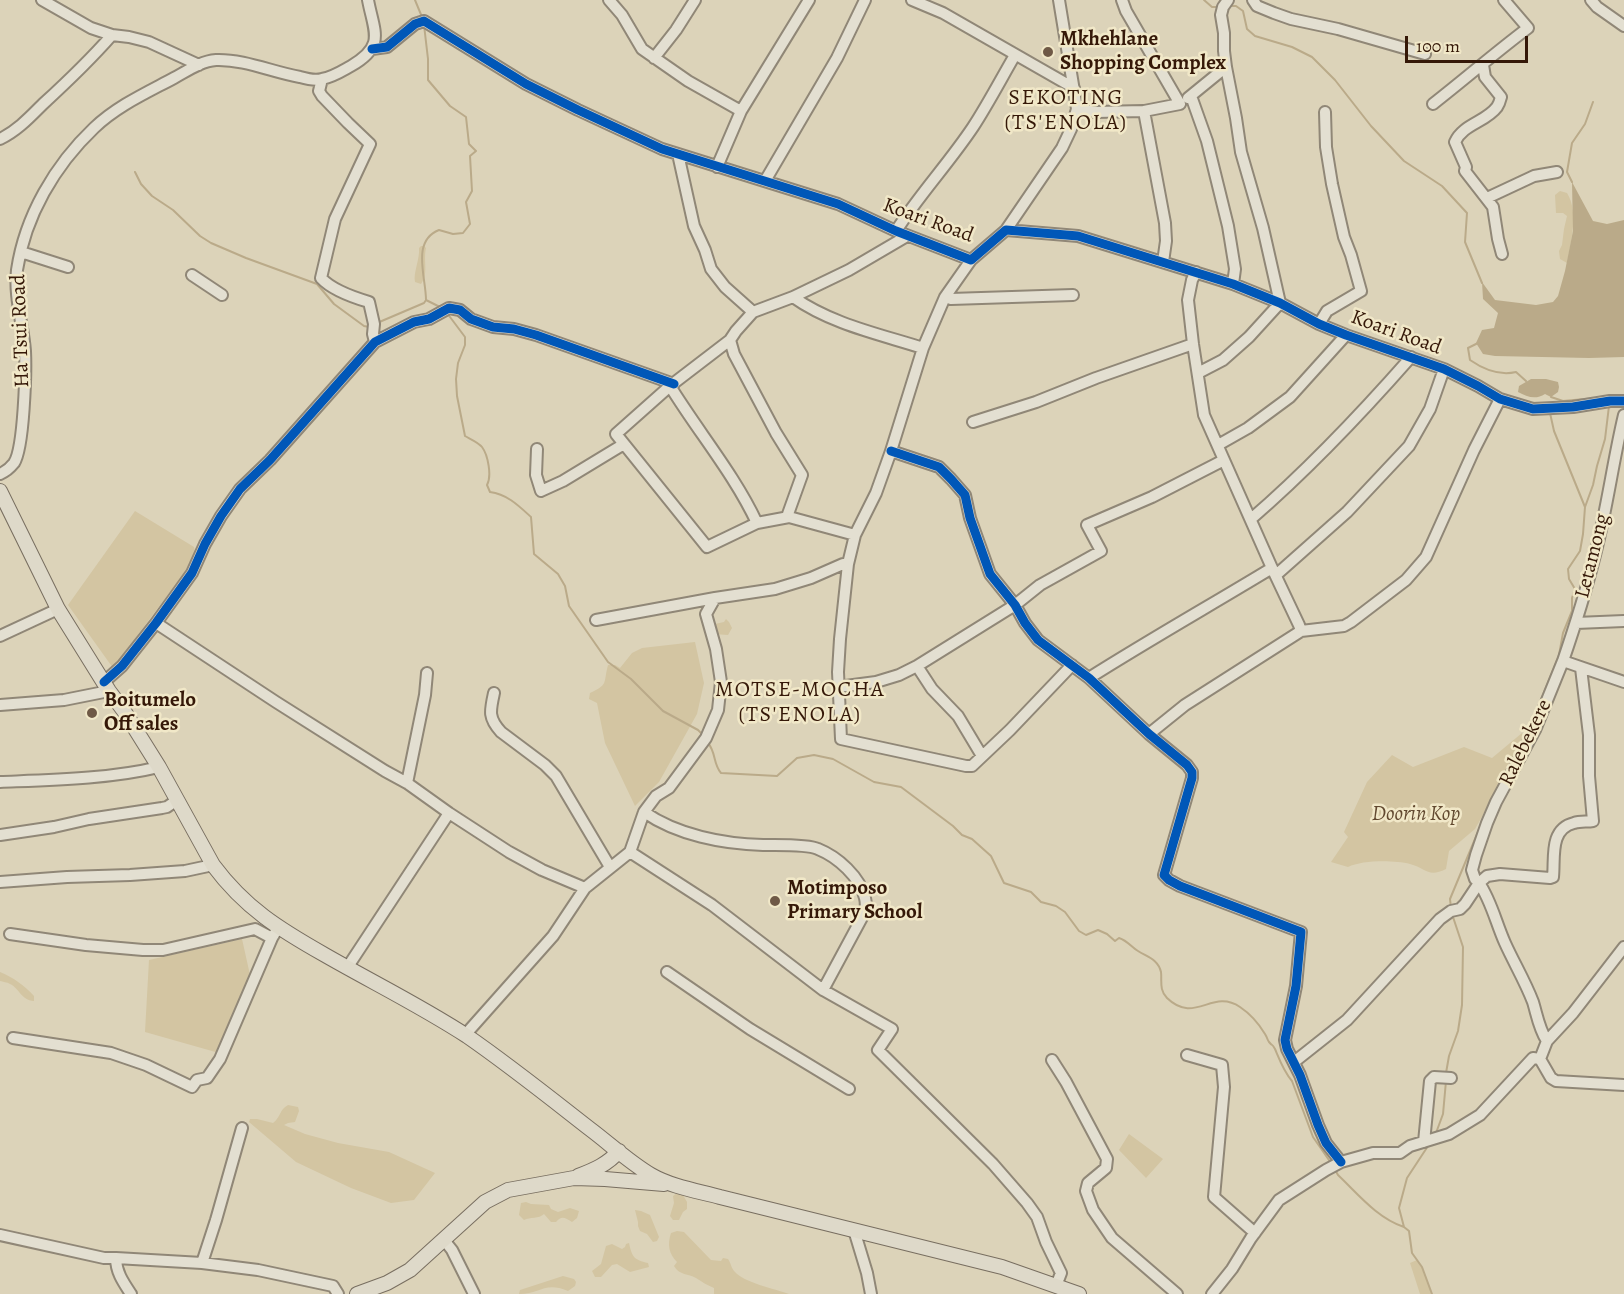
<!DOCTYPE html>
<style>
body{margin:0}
#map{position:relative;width:1624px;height:1294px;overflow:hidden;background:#dcd3b9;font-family:Alegreya,serif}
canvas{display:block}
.scale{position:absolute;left:1405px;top:36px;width:123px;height:27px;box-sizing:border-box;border:3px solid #351808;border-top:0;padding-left:8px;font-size:18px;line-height:21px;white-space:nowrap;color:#351808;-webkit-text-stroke:4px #f1e8c8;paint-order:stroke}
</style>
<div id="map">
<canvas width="1624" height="1294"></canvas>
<div class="scale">100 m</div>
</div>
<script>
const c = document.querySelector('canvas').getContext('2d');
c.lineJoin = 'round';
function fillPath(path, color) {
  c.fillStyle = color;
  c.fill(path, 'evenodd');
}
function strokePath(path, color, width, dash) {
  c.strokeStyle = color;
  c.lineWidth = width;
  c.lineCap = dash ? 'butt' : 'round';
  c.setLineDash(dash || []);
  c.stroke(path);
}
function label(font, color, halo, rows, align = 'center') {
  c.font = font + ' Alegreya,serif';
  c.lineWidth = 5;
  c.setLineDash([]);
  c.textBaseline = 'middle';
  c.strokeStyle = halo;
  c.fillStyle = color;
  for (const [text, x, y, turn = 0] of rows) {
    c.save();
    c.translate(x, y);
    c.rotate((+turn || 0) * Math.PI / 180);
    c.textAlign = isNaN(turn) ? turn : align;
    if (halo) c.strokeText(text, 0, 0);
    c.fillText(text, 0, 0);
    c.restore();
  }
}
const green = new Path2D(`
 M1560,191l7,2c12,19 4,49 0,70l-7,-4 -1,-8 3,-6 2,-16 3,-13 -4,-3h-7l-1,-18z
 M421,246h3l2,2c-3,13 3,26 -5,36l-6,-2c-2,-9 5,-23 4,-34z
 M135,511l59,36 2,10 -83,111 -45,-63z
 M726,619l3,3 3,6 -4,7 -14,-1 1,-10 9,-2z
 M695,642l9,41 -7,31 -38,68 -24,24 -30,-63 -8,-40 -8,-4 1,-6c19,-9 13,-9 18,-28h7l5,3 12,-15 10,-5z
 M1522,733l2,5 -45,84 -4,7 -26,22 -3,18c-18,9 -20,-1 -36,-5 -16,-4 -48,-4 -62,3l-17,-5 17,-25 -4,-5 23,-50 25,-27 21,12 51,-20 28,11z
 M242,939l8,36 -31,78 -74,-21 4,-72z
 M0,972c14,6 24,13 34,24v5c-13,-1 -15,-13 -24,-17 -3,-2 -7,-2 -10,-3z
 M288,1105l10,2 1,4 -4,11 -7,1 -4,2 21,9 33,9 51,9 46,21 -21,27 -23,3 -40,-15 -55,-26 -47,-40 1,-3h7l16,4c8,-6 6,-13 15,-18z
 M1129,1134l34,25 -17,19 -27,-28z
 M677,1193l6,2 4,7v7l-4,3 -4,8h-6l-3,-4 4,-13 -1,-7z
 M526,1202l5,2 18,1 2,4 7,3 12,-4 9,3 -2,7 -5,4c-7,-4 -10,-7 -16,0h-5l-7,-8c-5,5 -14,3 -20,6l-5,-5 2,-12z
 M635,1210l6,1 9,4 9,22 -2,4 -4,1 -6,-8 -7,-3 -2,-5v-4z
 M677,1231l7,1 27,28 10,1 2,-3 5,1c3,4 3,9 7,13 8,10 40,17 54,22h-75v-6c-7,-3 -12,-6 -18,-10 -8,-5 -16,-2 -22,-12l3,-4c-8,-8 -10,-17 -6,-29z
 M629,1243c3,14 5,17 19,20l1,4 -19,5 -13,-8 -5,1 -11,12h-6l-3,-6 9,-7 5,-18 6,-2 10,5 3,-2 1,-3z
 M1417,1260l5,7 10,27h-12l-10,-31z
 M563,1276l11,3 2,3 -1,4 -7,5c-23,-10 -28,3 -49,3l1,-4z`);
const water = new Path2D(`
 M1572,182l21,39 14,3 17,-4v137l-35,1 -94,-2 -12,-2 -7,-11 6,-13 12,-2 4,-15 -15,-14 -1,-17 13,18 41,5 17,-3 5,-6 7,-25 8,-40z
 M1531,379h15l12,3 1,5 -1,5 -7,5 -6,-3c-9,6 -18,3 -27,-2l1,-6z`);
const stream = new Path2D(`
 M415,0l7,17
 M1204,0l8,7h7
 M1228,6h8l7,5 4,18 8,7 37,11 20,10 23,23 36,46 33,35 38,25 25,27 -2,29 17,41
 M424,25l4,34v21l22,26 16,11 3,27 7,7 -6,5 2,35 -6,11 4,22 -7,9 -10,1 -14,-4c-28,11 -13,47 -13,70l14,7
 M135,172l6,12 11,12 21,14 27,26 11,7 35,15 71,26 17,20 30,22 5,1
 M1572,182l-5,-10 5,-29 13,-19 8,-22
 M447,313l18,24v8l-7,18 -2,16 1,17 8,40c5,3 13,6 17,11 6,8 10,29 5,38l3,7c17,2 29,14 41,25l3,37 24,20 7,12 4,20 39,56 23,17 32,32 35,19 6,6
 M377,323l47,-20 2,-3
 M1478,343l-10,5 2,12c13,9 29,16 46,12l10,9
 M1551,397l12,4 44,-4
 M1550,413l4,18 31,76
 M1530,727l29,-72 4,-22 9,-22v-13l3,-9 -6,-10 -1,-10 12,-18 3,-17 2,-27 8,-22 4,-19 8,-27 4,-33
 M708,743c8,9 5,21 13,30l56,3 20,-18 17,-3 19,4 41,23 27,5 52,39 9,9 10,4 19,17 13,27 27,9 10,10 15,4 9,6 14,19 7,4 12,-5 9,4 8,7 4,-3c9,3 12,9 19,13 9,6 20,8 23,21 1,9 -2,18 6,26 28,27 45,-10 73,9 9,6 19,17 25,27 3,5 1,3 4,8 5,6 2,0 6,7 5,12 9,23 17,32l21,56 18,26
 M1451,908l-1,-9 30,-72
 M1446,1073l3,-17 9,-25 4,-26 1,-58 -11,-33
 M1436,1133l7,-19 3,-33
 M1428,1146l-21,32 -8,30 5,19 5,4 3,22 10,14 10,27
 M1334,1168l4,7c20,19 39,43 66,52`);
const minor = new Path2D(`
 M42,0l49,28 21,7 17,2 20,5 50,23
 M609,0l13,15 20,34 46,32 53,30
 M912,0l31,13 131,75
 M1122,0l4,11 54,93 -36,7
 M1253,0l4,6 17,7 17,6 47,10 87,25
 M1591,0l6,7 27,19
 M372,49l15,-2 28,-23 9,-3 102,63 52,26 84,39 176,55 58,27 75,29 35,-30 72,6 155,48 47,19 39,21 27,11 98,34 34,17 22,13 33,10 40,-2 37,-6h14
 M654,58l22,-28 19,-30
 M1483,65l2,12 16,20c-1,4 -2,7 -4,10 -11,15 -34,17 -42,35l11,25 -1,4 28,36 5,32 4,15
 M322,79l-3,12 3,5 26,27 22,21 -35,75 -14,59c11,12 31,19 48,24l5,22 -1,10 2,8
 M1191,96l16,45 21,85 7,43 -2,15
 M1188,98l38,-31
 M1433,104c32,-25 63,-52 95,-76l-24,-28
 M1077,109l19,3 48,-1 21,112 1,18 -3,21
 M0,139c17,-8 30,-22 43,-35 24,-22 47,-44 69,-69
 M678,154l16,72 11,24 6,19 14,18 28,25
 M717,167l24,-56 68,-111
 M765,181l72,-123 28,-58
 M1487,198l47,-22 23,-4
 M1006,230l56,-82 9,-19 6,-20 -18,-109
 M896,231c23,-36 53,-68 77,-104 15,-23 28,-48 42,-72
 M21,252l47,15
 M971,260l-26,37 -22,51 -32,103 -15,42 -21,42 -7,29 -8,75 -2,33 3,67 125,27h6l38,-36 62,-65
 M1196,272l-4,8 -4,20 5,44 11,71 68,153 27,57 2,6
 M192,275l30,20
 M793,297c38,27 86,37 130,51
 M945,297l6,2 122,-4
 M1319,324l8,-13 34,-20 -10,-36 -7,-18 -12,-53 -6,-37 -1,-35
 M730,340l4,14 42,79 26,42 -14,39 1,3
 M1198,373l25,-13 26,-23 31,-34 -17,-75 -22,-76 -5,-34 -10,-51 -2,-16v-18l-3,-18 2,-8 5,-7
 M670,386c29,47 64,88 87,137
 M973,422l63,-20 60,-24 97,-34
 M1218,445l30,-17 42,-31 56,-62
 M537,449l-1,26 5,16 22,-10 61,-37
 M891,451l48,16 12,12 14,16 5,23 20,56 25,31 10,18 13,17 51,38 60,56 38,31 5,7v6l-28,97 5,5 11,6 121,46 -5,54 -11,54 2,9 13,26 18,50 8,18 15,19
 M0,474c5,-2 10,-6 14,-11 10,-15 12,-92 11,-112 -2,-27 -11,-54 -8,-81 8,-54 38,-105 77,-142 23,-22 52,-35 80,-50 13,-7 27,-17 42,-18 28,-1 56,12 84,17 7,2 15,4 22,2 11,-2 20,-8 29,-13 35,-20 23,-34 17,-66
 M1251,519c58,-50 109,-104 160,-162
 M855,535l-66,-18 -32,6 -50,24 -91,-113 54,-48 60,-46 6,-9 17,-19 40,-15 56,-27 58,-34
 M1276,575l71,-63 62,-66 21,-37 14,-40
 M596,620l119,-22 60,-9 36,-11 32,-14h5
 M156,623l120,79 109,69 22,12 42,30 60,39 33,18 43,18
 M1576,623l48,-2
 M0,636l58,-27
 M1563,661c12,-35 23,-70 32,-106 12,-46 18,-94 29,-140
 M917,666l15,23 26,27 24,40
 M1581,668l8,67v41l4,45c-6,1 -13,0 -19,2 -25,6 -19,35 -21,54l-3,1 -50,-4 -13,2 -8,7c12,17 17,40 26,60 9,20 20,38 28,59 4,13 6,27 14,39l-7,18 11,19 5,3 68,4
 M1089,678c60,-38 122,-73 183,-110
 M104,682l18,-16 34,-43 36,-50 13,-29 16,-28 19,-27 30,-29 105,-118 39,-20 15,-3 20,-11 11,2 11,9 22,8 21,2 22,6 138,49
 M838,687l38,-5 23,-7 18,-9 98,-61 25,-20 61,-34 -14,-26 65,-28 72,-37
 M494,693c-4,18 -6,25 7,39l44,33 11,11 54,91
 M0,705l64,-5 45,-9
 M1149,734l36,-29 116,-74 43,-5 7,-4 55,-42 20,-23 48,-107 26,-51
 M0,782c50,-2 110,-3 159,-15
 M407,783l18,-88 2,-22
 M644,812c33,23 79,32 119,33 13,0 45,-1 55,4 20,8 42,28 47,49 1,4 1,9 0,14l-42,78
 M0,835l54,-8 35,-8 73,-11 5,-1 10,-7
 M630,852l82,53 111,85 69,39 -14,21 115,114 34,39 10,14 9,25 15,31 -5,13
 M0,882l67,-5 63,-2 55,-4 28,-6
 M10,934l76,11 57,5h20l92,-21 17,9
 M347,968l102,-155
 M667,972l83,57 99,60
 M465,1035l88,-99 32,-48 45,-36 14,-40 12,-16 13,-8 37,-50 12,-28 3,-28 -5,-33 -10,-35 9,-16
 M13,1038l98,15 35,12 46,22 5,-7 10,-2 13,-19 52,-121 6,-10
 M1547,1041l26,-28 51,-66
 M1187,1055l35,10 2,22 -10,110 41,36
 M1052,1060l14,22 41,77 -1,9 -18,15 -2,8 7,19 19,28 65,56
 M1294,1062l53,-42 93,-101 11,-8 9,-2 5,-5 14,-21 -4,-4 -3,-9 4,-15 11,-32 9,-21 39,-72 28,-69 61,21
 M1424,1142l6,-61 4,-4 17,1
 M854,1230l13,43 4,21
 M0,1235l104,23h12l86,5 56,7 75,16 5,8
 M444,1240l8,10 22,44
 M116,1258c0,14 7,24 15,36
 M202,1263l14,-43 26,-92
 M1212,1294l20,-25 19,-31 28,-38 47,-30 15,-8 32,-9h27l10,-7 39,-12 31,-19 53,-57 7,1`);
const major = new Path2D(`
 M0,491l58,118 51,82 15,20 35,56 54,98c32,43 66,64 112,90 47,27 96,51 142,81 42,29 82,61 123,93 20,15 39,33 61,46 21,12 47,16 69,22l282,70 77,27
 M578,1176c16,-6 30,-12 41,-25
 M357,1294l30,-11 23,-13 75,-68 23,-12 66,-12 31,1 59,5`);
const cycleway = new Path2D(`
 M372,49l15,-2 28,-23 9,-3 102,63 52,26 84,39 176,55 58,27 75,29 35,-30 72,6 155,48 47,19 39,21 27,11 98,34 34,17 22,13 33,10 40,-2 37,-6h14
 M891,451l48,16 12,12 14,16 5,23 20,56 25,31 10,18 13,17 51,38 60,56 38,31 5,7v6l-28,97 5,5 11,6 121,46 -5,54 -11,54 2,9 13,26 18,50 8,18 15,19
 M104,682l18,-16 34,-43 36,-50 13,-29 16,-28 19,-27 30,-29 105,-118 39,-20 15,-3 20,-11 11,2 11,9 22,8 21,2 22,6 138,49`);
const markers = [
 [1048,52,6,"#6f5946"],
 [92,713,6,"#6f5946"],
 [775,901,6,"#6f5946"]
];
const poiNames = [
 ["Mkhehlane",1060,40],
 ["Shopping Complex",1060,64],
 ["Boitumelo",104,701],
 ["Off sales",104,725],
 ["Motimposo",787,889],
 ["Primary School",787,913]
];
const streetNames = [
 ["Koari Road",928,221,20],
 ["Ha Tsui Road",21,331,-92],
 ["Koari Road",1396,333,20],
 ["Letamong",1593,556,-76],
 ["Ralebekere",1526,743,-64]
];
const parkNames = [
 ["Doorin Kop",1416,815]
];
const neighbourhoodNames = [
 ["SEKOTING",1066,99],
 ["(TS'ENOLA)",1066,124],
 ["MOTSE-MOCHA",800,691],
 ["(TS'ENOLA)",800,716]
];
fillPath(green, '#d3c5a2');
fillPath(water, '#baaa89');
strokePath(stream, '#baaa89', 2);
strokePath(minor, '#908777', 14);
strokePath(major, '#786e60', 16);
strokePath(minor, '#e3dfd1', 10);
strokePath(major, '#ded9c9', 14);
strokePath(cycleway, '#0057b8', 9);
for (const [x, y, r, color] of markers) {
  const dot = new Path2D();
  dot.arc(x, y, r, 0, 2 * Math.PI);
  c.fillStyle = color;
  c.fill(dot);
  strokePath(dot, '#f1e8c8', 2);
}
label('bold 21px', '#351808', '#f1e8c8', poiNames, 'left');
label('21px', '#351808', '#f1e8c8', streetNames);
label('italic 21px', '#624930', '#f1e8c8', parkNames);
c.letterSpacing = '1.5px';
label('22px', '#351808', '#f1e8c8', neighbourhoodNames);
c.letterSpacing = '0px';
</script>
